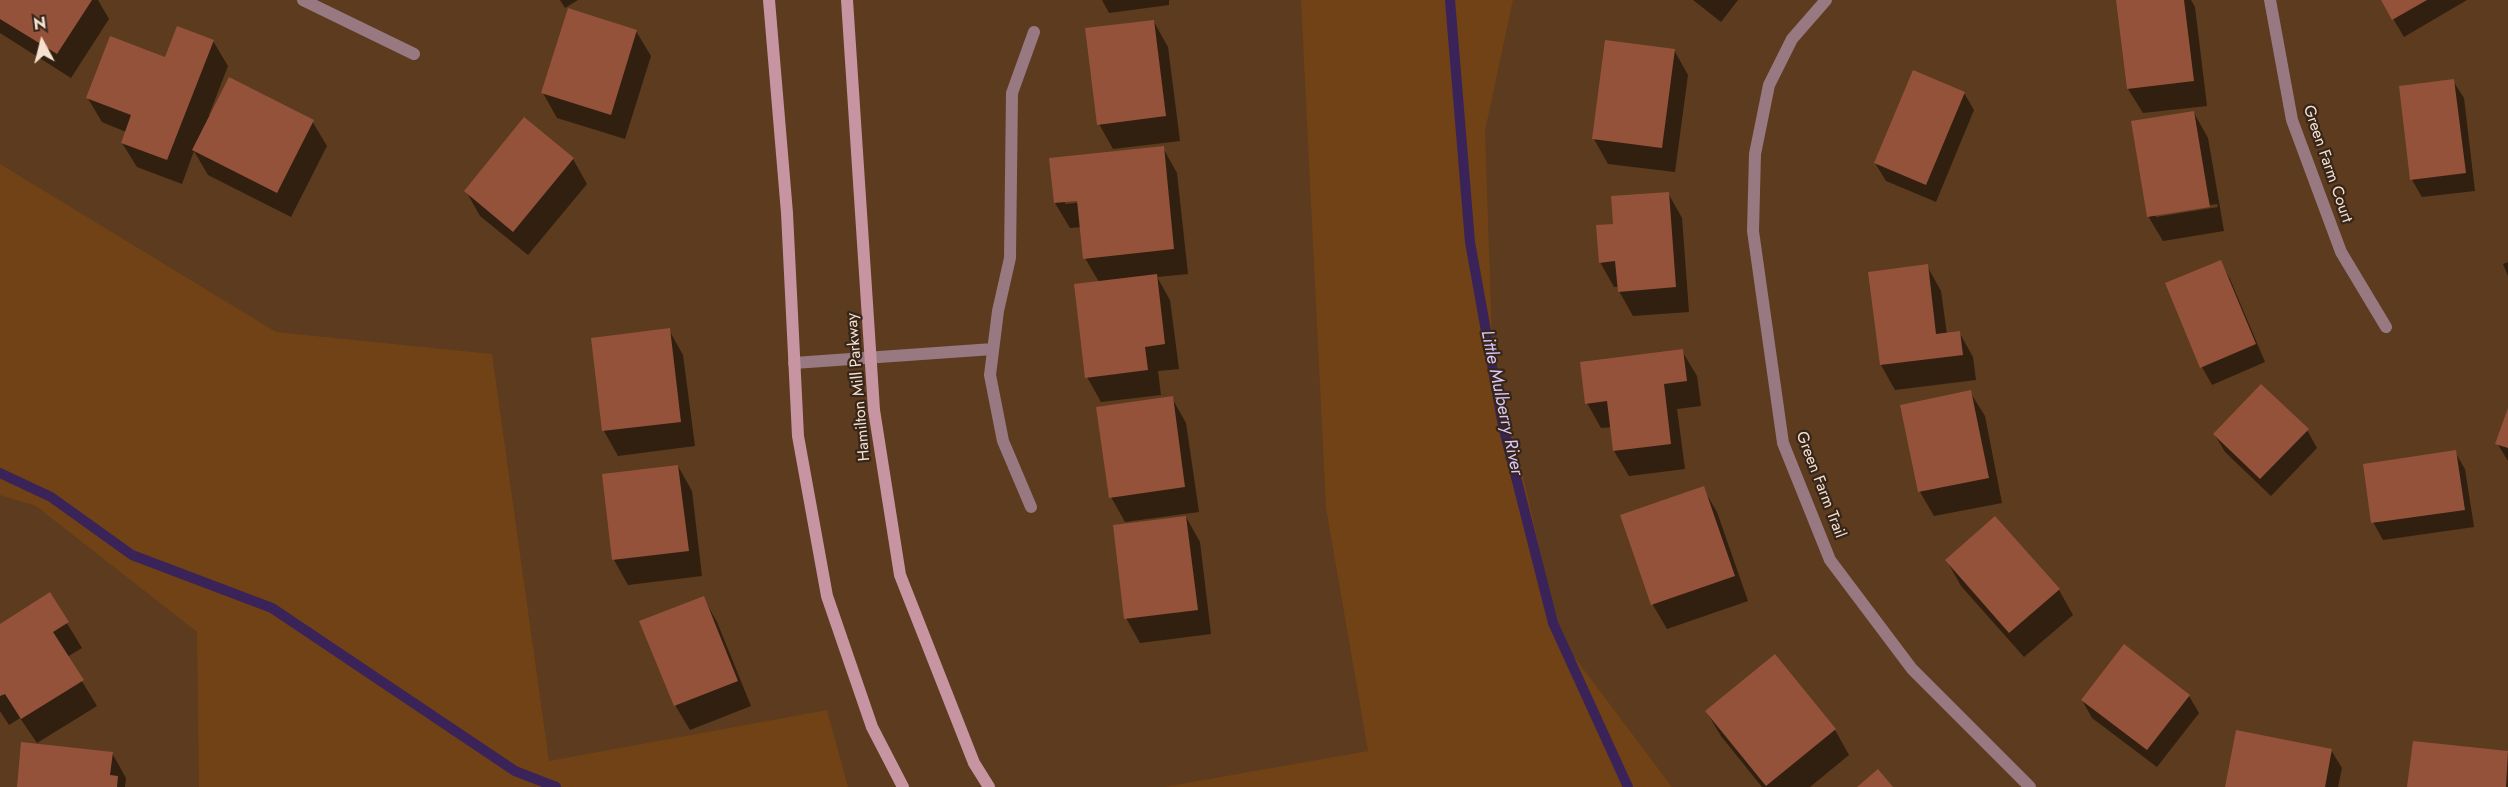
<!DOCTYPE html>
<style>
body{margin:0}
#map{position:relative;width:2508px;height:787px;overflow:hidden;background:#5c3b1e;font-family:Jost,sans-serif}
canvas{display:block}
.north{position:absolute;left:12px;top:12px;width:60px;height:60px;-webkit-text-stroke:4px #36261a;paint-order:stroke;rotate:353deg;font-size:16px;font-weight:700;line-height:24px;text-align:center;color:#f6e1d0}
.north::after{content:'';display:block;margin:auto;width:21px;height:27px;background:#f6e1d0;clip-path:polygon(50% 0,100% 100%,50% 72%,0 100%)}
</style>
<div id="map">
<canvas width="2508" height="787"></canvas>
<div class="north">N</div>
</div>
<script>
const c = document.querySelector('canvas').getContext('2d');
c.lineJoin = 'round';
function fillPath(path, color) {
  c.fillStyle = color;
  c.fill(path, 'evenodd');
}
function strokePath(path, color, width, dash) {
  c.strokeStyle = color;
  c.lineWidth = width;
  c.lineCap = dash ? 'butt' : 'round';
  c.setLineDash(dash || []);
  c.stroke(path);
}
function label(font, color, halo, rows, align = 'center') {
  c.font = font + ' Jost,sans-serif';
  c.lineWidth = 4.5;
  c.setLineDash([]);
  c.textBaseline = 'middle';
  c.strokeStyle = halo;
  c.fillStyle = color;
  for (const [text, x, y, turn = 0] of rows) {
    c.save();
    c.translate(x, y);
    c.rotate((+turn || 0) * Math.PI / 180);
    c.textAlign = isNaN(turn) ? turn : align;
    if (halo) c.strokeText(text, 0, 0);
    c.fillText(text, 0, 0);
    c.restore();
  }
}
const green = new Path2D(`
 M1301,0h212l-28,131 7,208 68,299 112,149h-508l204,-36 -42,-243z
 M0,164l276,168 216,22 57,407 278,-51 21,77h-649l-2,-155 -161,-126 -36,-11z`);
const shadow = new Path2D(`
 M0,0h98l11,19 -38,59 -71,-45z
 M560,0h18l-13,8z
 M1102,0h67v5l-60,8z
 M1693,0h45l-17,22z
 M2117,0h74l4,7 12,99 -64,7 -15,-24z
 M2382,0h85l-63,37z
 M1154,22l14,25 12,94 -67,8 -14,-25z
 M636,31l15,25 -26,83 -68,-21 -14,-25z
 M213,41l15,25 -19,49 103,6 15,25 -36,71 -83,-42 -14,-24 -12,33 -45,-17 -15,-24 4,-11 -24,-10 -15,-25 79,-38z
 M1674,50l14,25 -13,97 -67,-8 -14,-25z
 M2453,81l11,17 11,93 -53,6 -10,-17z
 M1964,93l10,17 -38,92 -50,-21 -11,-18z
 M2194,113l14,25 16,93 -61,10 -15,-25zM2217,204l1,3 -62,10v-3z
 M1163,148l14,25 11,101 -31,3 13,23 9,69 -21,2 3,24 -60,7 -14,-25 12,-95 -14,-24 -3,-31 -12,1 -15,-25 -4,-43zM1085,199v3l-20,2v-3z
 M573,159l14,25 -59,71 -48,-39 -14,-25z
 M1668,193l14,25 7,94 -56,4 -14,-25v-4h-5l-14,-25 15,-37z
 M2220,262l10,17 35,83 -53,23 -10,-18z
 M2508,262v14l-5,-12z
 M1927,266l14,25 6,43 12,-2 14,25 3,23 -81,10 -14,-25z
 M669,330l14,25 12,91 -77,10 -14,-25z
 M1682,351l15,25 4,30 -24,3 8,60 -56,7 -15,-25 -2,-24 -11,1 -14,-25z
 M1970,392l15,24 17,87 -68,13 -14,-24z
 M1172,398l14,25 13,89 -74,10 -14,-25z
 M2508,412v49l-11,-18z
 M2307,430l10,18 -46,48 -46,-44 -10,-17z
 M2455,452l10,17 9,58 -91,13 -10,-18z
 M678,466l14,25 10,85 -74,9 -14,-25 -11,-85z
 M1703,488l14,24 31,89 -81,28 -14,-24 -31,-90z
 M1186,517l14,25 11,92 -71,9 -14,-25z
 M1947,561l112,29 14,25 -49,42 -63,-71z
 M49,594l33,54 -15,9 30,49 -60,37 -17,-25 -11,7 -9,-14v-85z
 M703,597l14,25 34,84 -61,24 -15,-25z
 M1775,656l60,74 14,25 -39,32h-48l-41,-51 -15,-25z
 M2189,696l10,17 -42,54 -65,-49 -10,-18z
 M2414,743l94,9v35h-99z
 M2331,750l11,18 -4,19h-111z
 M112,753l14,25 -1,9h-107z`);
const stream = new Path2D(`
 M1450,0l20,242 33,184 50,197 75,164
 M0,473l51,24 81,58 140,53 243,163 41,16`);
const building = new Path2D(`
 M0,0h92l-35,54 -57,-35z
 M2116,0h68l10,81 -67,8z
 M2381,0h46l-35,20z
 M568,8l69,22 -26,85 -70,-22z
 M1154,20l12,96 -69,9 -12,-97z
 M177,26l37,14 -47,120 -46,-17 10,-28 -45,-17 24,-62 55,21z
 M1605,40l70,9 -13,99 -70,-9z
 M1913,70l52,22 -39,93 -52,-22z
 M229,77l85,43 -37,73 -85,-43z
 M2454,79l12,94 -56,7 -11,-94z
 M2194,111l16,96 -63,10 -16,-96z
 M524,117l50,41 -61,74 -49,-41z
 M1164,146l10,103 -91,10 -6,-58 -23,2 -5,-45z
 M1669,192l7,95 -58,5 -3,-31 -16,2 -3,-38 17,-1 -2,-28z
 M2221,260l35,84 -56,24 -35,-85z
 M1928,264l8,70 24,-3 3,24 -83,10 -12,-93z
 M1157,274l8,70 -20,3 3,23 -63,8 -11,-94z
 M670,328l11,94 -79,9 -11,-93z
 M1683,349l4,32 -23,3 7,60 -58,7 -6,-50 -22,3 -5,-42z
 M2261,384l48,45 -49,50 -47,-45z
 M1971,390l18,88 -71,14 -18,-87z
 M1173,396l12,91 -76,11 -13,-91z
 M2508,408v40l-13,-4z
 M2456,450l9,60 -94,13 -8,-59z
 M678,465l11,86 -77,9 -10,-86z
 M1704,486l31,90 -84,29 -31,-90z
 M1186,516l12,94 -74,9 -11,-94z
 M1995,516l65,73 -51,44 -64,-73z
 M50,592l19,30 -16,10 31,48 -63,39 -16,-25 -5,2v-72z
 M704,596l34,85 -64,25 -35,-85z
 M2124,644l66,51 -43,55 -66,-50z
 M1775,654l61,75 -70,57 -61,-75z
 M2236,730l96,19 -7,38h-100z
 M2413,741l95,10 -2,36h-99z
 M21,742l92,10 -3,23 8,1 -1,11h-100z
 M1878,769l15,18h-36z`);
const street = new Path2D(`
 M303,0l111,54
 M1826,0l-34,39 -23,46 -14,69 -2,77 30,212 47,117 82,109 118,118
 M2270,0l22,120 49,132 45,75
 M794,363l199,-14
 M1031,507l-28,-66 -13,-66 8,-64 12,-53 2,-165 22,-61`);
const secondary = new Path2D(`
 M769,0l18,213 11,223 29,160 45,131 31,60
 M847,0l27,410 26,165 74,188 15,24`);
const streetNames = [
 ["Green Farm Court",2327,164,71],
 ["Hamilton Mill Parkway",859,387,-95],
 ["Green Farm Trail",1820,485,69]
];
const waterNames = [
 ["Little Mulberry River",1501,403,78]
];
fillPath(green, '#704215');
fillPath(shadow, '#0007');
strokePath(stream, '#3a2359', 10);
fillPath(building, '#94523b');
strokePath(street, '#987881', 12);
strokePath(secondary, '#c794a2', 12);
label('16px', '#f6e1d0', '#36261a', streetNames);
label('italic 18px', '#dbc9fe', '#36261a', waterNames);
</script>
